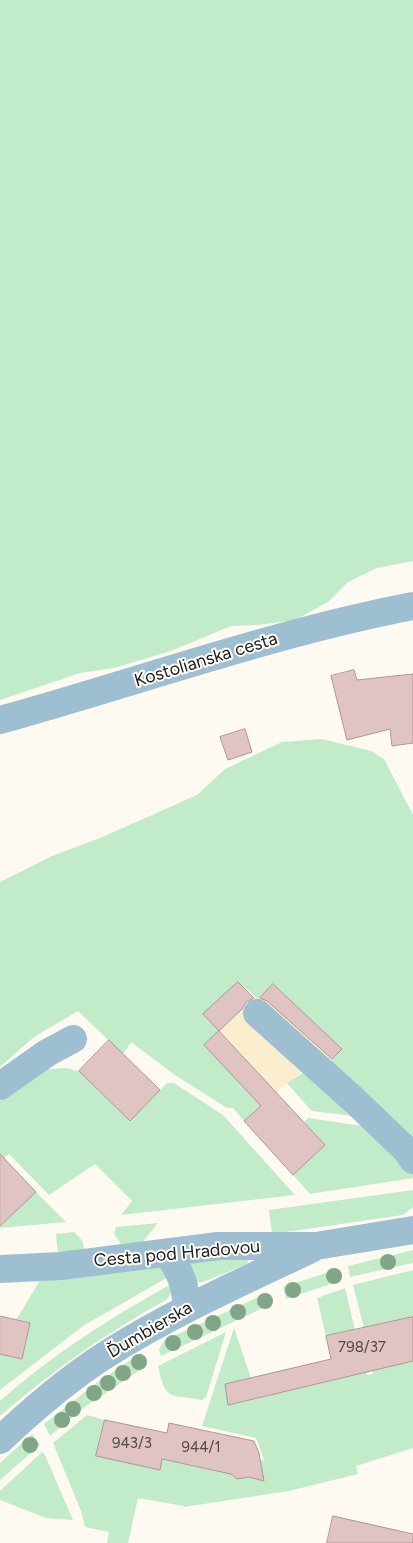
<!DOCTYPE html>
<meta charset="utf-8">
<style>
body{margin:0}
canvas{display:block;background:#fefaf1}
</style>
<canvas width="413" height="1543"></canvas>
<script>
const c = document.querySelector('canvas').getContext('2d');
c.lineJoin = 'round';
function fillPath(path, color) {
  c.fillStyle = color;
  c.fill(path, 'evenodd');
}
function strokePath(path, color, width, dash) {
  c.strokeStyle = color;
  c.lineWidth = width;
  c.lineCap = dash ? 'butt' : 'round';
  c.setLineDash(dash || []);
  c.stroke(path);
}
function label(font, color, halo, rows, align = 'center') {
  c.font = font + ' Figtree,sans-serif';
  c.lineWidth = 4;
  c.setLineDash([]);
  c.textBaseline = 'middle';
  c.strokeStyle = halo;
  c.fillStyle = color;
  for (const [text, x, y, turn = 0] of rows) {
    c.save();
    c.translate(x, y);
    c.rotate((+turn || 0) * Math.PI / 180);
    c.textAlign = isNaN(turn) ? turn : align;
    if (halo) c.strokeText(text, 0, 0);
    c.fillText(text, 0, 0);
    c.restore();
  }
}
const built = new Path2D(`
 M238,982l16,16 19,-14 69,65 -29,26 -12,-3 -40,34 -57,-61 -1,-31z`);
const green = new Path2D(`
 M0,0h413v561l-36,7 -29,14 -20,20 -33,18 -37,5 -27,1 -60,25 -57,17 -34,5 -80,27z
 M322,739l49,12 13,8 29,56v331l-86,-81 15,-16 -69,-65 -15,15 -20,-17 -34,32 15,17 -14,14 56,61 -17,15 -11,-13h-6l-52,-33 -44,-33 -8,12 -45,-43 -44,26 -34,30v-185l52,-26 48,-18 97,-43 28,-26 57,-27z
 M65,1068l14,3 51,50 37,-38h7l49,32 72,80 -174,20 11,-14 -37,-37 -46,31 -40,-41 -5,4 -4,-4v-53l40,-31z
 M306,1071l47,45 -41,-5 -3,-3 -22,-25z
 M308,1118l62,9 43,46v5l-103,16 -17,-19 32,-30 -21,-23z
 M413,1190v17l-10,8 -131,19 -3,-24z
 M36,1192l30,30 -66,6v-11z
 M158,1223l-21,26 -14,-2 -9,-13 2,-7z
 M74,1232c7,7 12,11 9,21l-25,4 -2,-23z
 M413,1250v13l-63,14 -2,-11z
 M249,1257l-2,7 -44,18h-6l-8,-16 3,-5z
 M158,1265l12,11 -87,50 -83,64v-36l22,5 8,-36 -14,-3 26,-43z
 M338,1269l4,11 -56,19 -3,-12z
 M413,1270v47l-49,11 -11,-43z
 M173,1283v8l-7,9c-60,33 -114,71 -166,116v-15c53,-47 111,-84 173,-118z
 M345,1288l10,42 -29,6 -9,-38z
 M267,1293l3,5 -1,7 -108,51 -2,-7 6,-9z
 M234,1328l17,50 -26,6 4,21 137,-33 1,3 6,-1 -1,-4 41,-9v87l-57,18 2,8 -69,17 -105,16v-1l-46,-8 -10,45h-21l2,-11 -24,-5 -4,-16 -28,-68 34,-28 18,5 -9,35 64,15 2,-11 70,15 4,4 26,-6 -1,-11 3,-1 -8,-22 -54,-12z
 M226,1332l-20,65 -4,3c-34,-6 -36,1 -44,-34z
 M141,1353l5,5v8l-64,43 -32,27 -6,-12 55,-43z
 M32,1434l8,11 -40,35v-17z
 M42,1452l3,3 28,65 -27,-2 -46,-18v-9z`);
const building = new Path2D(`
 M354,670l3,10 56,-6v69l-21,3 -2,-17 -43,11 -16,-64z
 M245,729l7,23 -24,8 -8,-23z
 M238,982l16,16 -8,4 -4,7 -23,22 -16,-17z
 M273,984l69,65 -10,10 -65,-58 -7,-3z
 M219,1031l106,114 -32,30 -49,-54 17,-15 -57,-61z
 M109,1040l51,50 -30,31 -51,-50z
 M0,1154l36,38 -36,34z
 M0,1316l30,7 -8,36 -22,-5z
 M413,1317v44l-185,44 -3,-21 106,-25 -5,-23z
 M105,1420l62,13 2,-10 85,18 5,12 5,28 -15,-4 -12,2 -6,-5 -69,-15 -2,11 -64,-14z
 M333,1516l80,18v9h-86z`);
const minor = new Path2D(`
 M0,720c137,-38 273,-87 413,-114
 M257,1013l98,88 51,49 7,10
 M0,1086l47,-33 26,-14
 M167,1253c13,18 20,33 19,56
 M0,1269l61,-3 157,-20h98l97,-16
 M0,1440c33,-31 69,-62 107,-86 65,-41 135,-72 204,-105`);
const trees = [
 [388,1262],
 [334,1276],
 [293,1290],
 [265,1301],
 [238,1312],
 [213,1323],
 [195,1332],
 [173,1343],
 [139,1362],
 [123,1373],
 [108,1383],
 [94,1393],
 [73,1409],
 [62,1420],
 [30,1445]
];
const numberNames = [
 ["798/37",362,1348],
 ["943/3",132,1444],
 ["944/1",201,1448]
];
const streetNames = [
 ["Kostolianska cesta",206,660,-17],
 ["Cesta pod Hradovou",177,1254,-5],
 ["Ďumbierska",150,1330,-30]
];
fillPath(built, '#faeecf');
fillPath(green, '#c2ebc9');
fillPath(building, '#e0c4c3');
strokePath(building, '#b09594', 1);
strokePath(minor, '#9ebed1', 28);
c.fillStyle = '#81a687';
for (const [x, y] of trees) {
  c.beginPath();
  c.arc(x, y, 8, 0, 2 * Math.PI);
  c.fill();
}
label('15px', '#544a44', null, numberNames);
label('18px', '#252119', '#fff', streetNames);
</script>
